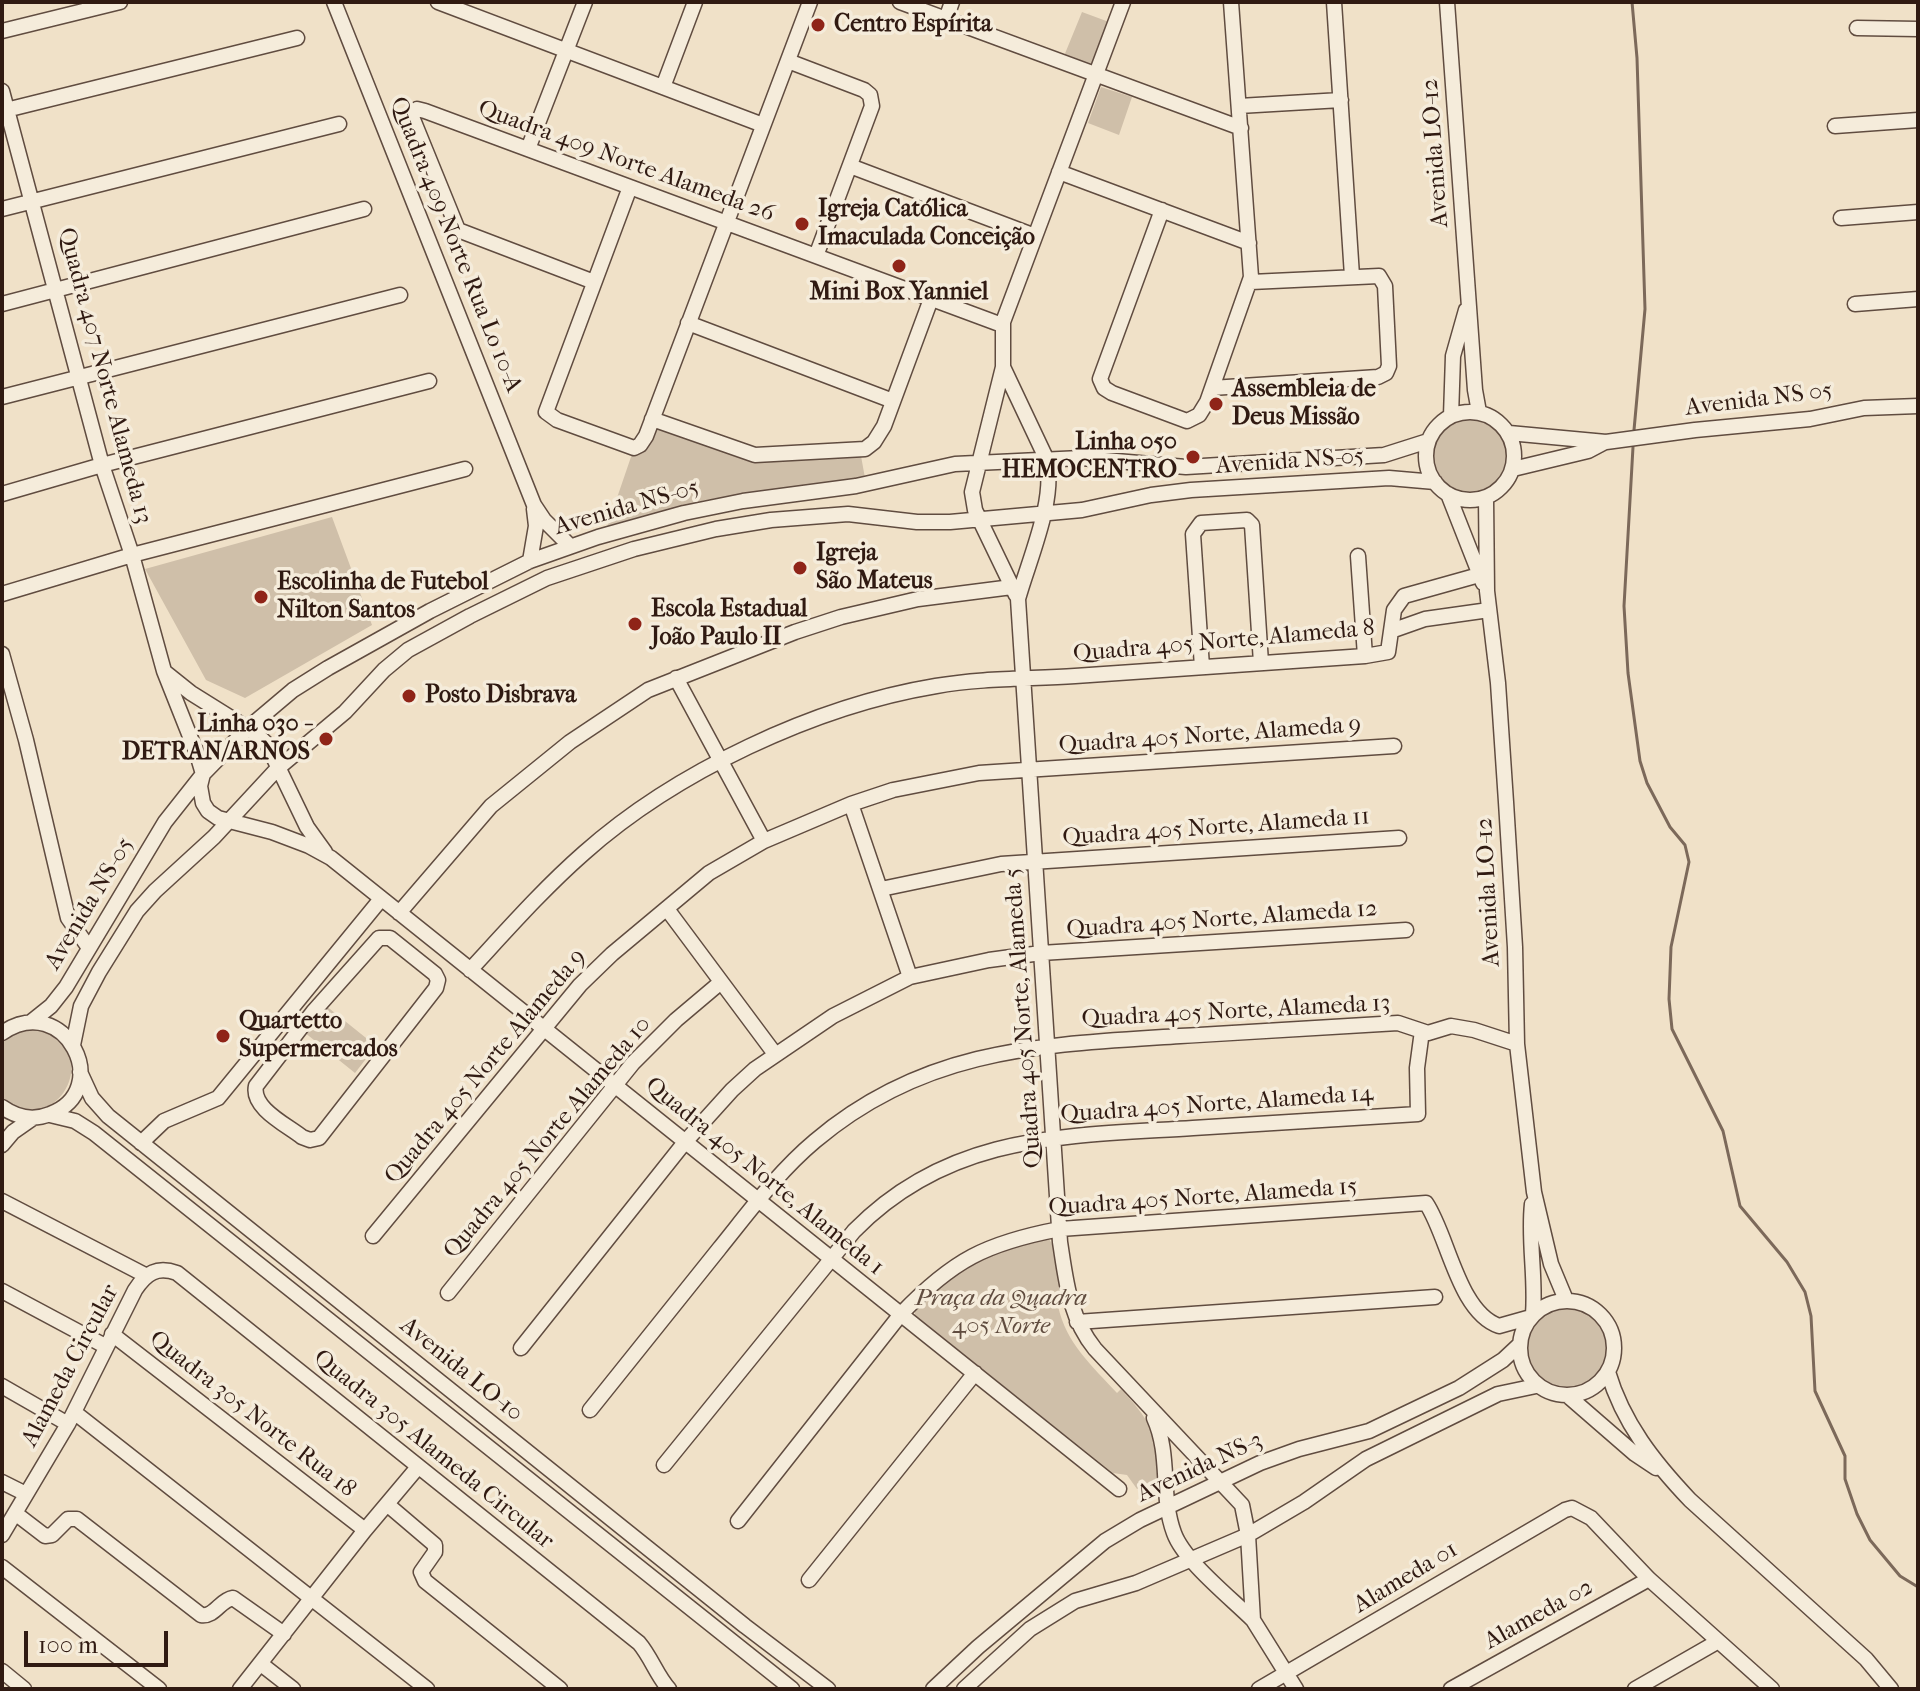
<!DOCTYPE html>
<meta charset="utf-8">
<style>
body{margin:0}
#map{position:relative;width:1920px;height:1691px;overflow:hidden;background:#f0e1c8;font-family:"IM FELL French Canon",serif}
canvas{display:block}
.frame{position:absolute;inset:0;border:4px solid #301a12;pointer-events:none}
.scale{position:absolute;left:24px;top:1631px;width:144px;height:36px;box-sizing:border-box;border:4px solid #301a12;border-top:0;padding-left:10px;font-size:24px;line-height:28px;white-space:nowrap;color:#301a12;-webkit-text-stroke:6px #f5ecdb;paint-order:stroke}
</style>
<div id="map">
<canvas width="1920" height="1691"></canvas>
<div class="frame"></div>
<div class="scale">100 m</div>
</div>
<script>
const c = document.querySelector('canvas').getContext('2d');
c.lineJoin = 'round';
function fillPath(path, color) {
  c.fillStyle = color;
  c.fill(path, 'evenodd');
}
function strokePath(path, color, width, dash) {
  c.strokeStyle = color;
  c.lineWidth = width;
  c.lineCap = dash ? 'butt' : 'round';
  c.setLineDash(dash || []);
  c.stroke(path);
}
function label(font, color, halo, rows, align = 'center') {
  c.font = font + ' "IM FELL French Canon",serif';
  c.lineWidth = 7;
  c.setLineDash([]);
  c.textBaseline = 'middle';
  c.strokeStyle = halo;
  c.fillStyle = color;
  for (const [text, x, y, turn = 0] of rows) {
    c.save();
    c.translate(x, y);
    c.rotate((+turn || 0) * Math.PI / 180);
    c.textAlign = isNaN(turn) ? turn : align;
    if (halo) c.strokeText(text, 0, 0);
    c.fillText(text, 0, 0);
    c.restore();
  }
}
const green = new Path2D(`
 M1082,12l27,10 -14,39 -5,3 -26,-8z
 M1101,87l31,10 -13,38 -31,-12z
 M1430 456a40 40 0 1 1 80 0a40 40 0 1 1-80 0Z
 M659,428l95,32 107,-4 4,22 -160,22 -98,27 25,-73 22,-25z
 M332,517l40,108 -127,73 -39,-18 -61,-111z
 M325,1005l51,41 -21,27 -51,-41z
 M27,1029c84,7 34,118 -25,68v-55l8,-7z
 M1044,1238l5,1c8,11 11,35 11,49 0,6 -3,11 -2,18 8,37 34,60 59,87l4,-4c36,39 35,47 38,99l-22,1 -10,-14 -14,-2 -198,-157v-8l37,-34 47,-24z
 M1525 1348a42 42 0 1 1 84 0a42 42 0 1 1-84 0Z`);
const stream = new Path2D(`
 M1632,2l5,56 8,251 -11,121
 M1633,447l-9,159 4,67 12,88 7,22 23,44 15,18 4,17 -18,85 -2,52 3,30 51,102 17,75 47,56 18,30 6,24 4,75 30,65v23l12,35 13,26 30,36 18,11`);
const minor = new Path2D(`
 M334,2l200,503 10,15 26,26
 M438,2l325,123
 M900,2l341,126
 M1334,2l18,274
 M1447,2l28,388 4,22
 M946,19l6,-17
 M1857,28l61,1
 M2,31l118,-29
 M788,61l76,29 6,5 2,11 -56,150
 M663,87l32,-85
 M2,91l100,374 30,90 32,116 33,83 6,20 -3,12 3,17 5,8 10,7 54,14 37,14 22,12 788,631
 M1239,106l102,-6
 M2,111l295,-73
 M1835,126l83,-6
 M528,149l57,-147
 M850,166l185,70
 M1059,172l190,71
 M630,187l-84,225 11,8 77,28 6,-3 6,-9 164,-434
 M2,209l337,-85
 M1162,210l-62,169 4,9 8,5 75,28 12,-6 8,-13 44,-125 -20,-275
 M1841,218l77,-6
 M594,282l-136,-52 -46,-113 1,-5 4,-3 8,2 577,214
 M2,304l362,-95
 M1855,304l63,-5
 M688,323l205,78
 M1003,367l43,91c11,40 -17,101 -28,141l42,643c6,38 9,75 35,107l147,156 6,30 5,85 43,69
 M1212,388l166,-11 8,-4 3,-7 -4,-80 -6,-10 -128,6
 M2,397l398,-102
 M1426 456a44 44 0 1 1 88 0a44 44 0 1 1-88 0Z
 M1451,416l2,-60 13,-46
 M652,419l103,36 110,-6 9,-7 10,-16 47,-127
 M1509,433l97,9 89,-12 115,-11 54,-11 54,-2
 M1513,469l75,-18 17,-9
 M2,494l100,-29 327,-84
 M1448,494l35,89
 M1486,498l1,93 11,92 8,119 9,145 2,97 17,148 17,72 15,36
 M1358,556l7,100
 M530,561l6,-35 -2,-17
 M2,594l130,-39 333,-86
 M1016,595l-41,-85 -3,-18 31,-125v-45l120,-320
 M1391,631l34,-12 64,-9
 M2,654l24,86 42,178 21,30
 M1202,667l-9,-133 8,-11 46,-3 5,5 9,138
 M166,673l25,20 64,40 12,11 40,83 18,25
 M676,678l88,163
 M851,804l59,173
 M881,889l120,-25 398,-26
 M667,909l108,145
 M399,913l92,-107 79,-64 78,-52 147,-58 46,-15 77,-18 94,-12
 M379,938h11l45,36 3,6 -2,8 -117,150 -9,2 -8,-3c-15,-12 -51,-29 -46,-51l57,-74z
 M470,970c37,-40 73,-81 114,-117 91,-81 231,-147 352,-167 45,-8 93,-7 139,-10 97,-7 193,-13 290,-20l23,-4 6,-42 10,-14 75,-21
 M31,1022l20,-16 15,-19 99,-165 38,-48 45,-46 45,-38 35,-22 102,-57 100,-50 68,-24 86,-24 59,-12 113,-15 99,-22 126,-6 105,9 198,-12 44,-14
 M2,1033c63,-43 113,57 48,81 -17,7 -34,3 -48,-7
 M73,1045l8,-39 18,-34 38,-61 18,-20 59,-54 63,-68 68,-57 39,-42 24,-20 62,-34 77,-38 87,-29 82,-20 55,-9 77,-6 69,8h33l132,-12 69,-15 40,-5 198,-12 46,4
 M80,1072l12,26 16,18 637,510 83,63
 M50,1115l25,6 19,12 698,556
 M141,1143l23,-22 54,-23 163,-199
 M2,1145l11,-13 20,-14
 M2,1201l143,74
 M1532,1204c-4,37 4,73 1,110
 M373,1236l207,-251 32,-31 97,-81 55,-32 87,-37 42,-14 86,-17 415,-27
 M2,1291l103,55
 M448,1293l185,-230 43,-43 45,-38
 M1520 1348a47 47 0 1 1 94 0a47 47 0 1 1-94 0Z
 M1077,1322l358,-25
 M112,1334l253,196
 M521,1348l164,-206 47,-52 23,-21 78,-53 77,-39 79,-17 52,-7 365,-23
 M1608,1372c15,51 46,90 82,128l176,159 25,30
 M2,1386l66,38
 M1567,1395l68,59 21,14
 M590,1410c43,-53 86,-107 129,-161 30,-37 59,-77 96,-108 111,-94 228,-96 365,-105 73,-4 146,-9 218,-13l30,10 23,-7 23,4 43,14
 M74,1412l353,277
 M1154,1418c17,37 6,78 20,115 10,28 57,65 79,87
 M664,1465l190,-234c96,-98 212,-95 339,-103 75,-5 150,-9 225,-14l-1,-46 5,-37
 M2,1482l24,12
 M388,1505l47,40v7l-14,20 4,9 135,108
 M15,1513l30,23 7,-1 16,-16h9l124,96c14,2 19,-15 32,-17l51,36
 M738,1521l163,-207c52,-54 85,-71 159,-85l366,-26c22,32 32,109 73,123l32,-9
 M2,1535l66,-111 67,-134c11,-17 22,-24 42,-17l462,370c12,14 18,33 30,46
 M2,1567l157,122
 M809,1580l166,-207
 M261,1664l32,25
 M2,1671l22,18
 M240,1689l125,-159 53,-63
 M933,1689l45,-42 127,-106 35,-21 120,-57 39,-14 70,-18 90,-43 44,-28 16,-15
 M964,1689l66,-60 45,-28 61,-18 112,-48 56,-33 62,-43 132,-65 38,-8
 M1259,1689l306,-179 7,-2 19,10 58,61 123,110
 M1451,1689l198,-110
 M1635,1689l82,-47`);
const markers = [
 [818,25,8,"#8f2418"],
 [802,224,8,"#8f2418"],
 [899,266,8,"#8f2418"],
 [1216,404,8,"#8f2418"],
 [1193,457,8,"#8f2418"],
 [800,568,8,"#8f2418"],
 [261,597,8,"#8f2418"],
 [635,624,8,"#8f2418"],
 [409,696,8,"#8f2418"],
 [326,739,8,"#8f2418"],
 [223,1036,8,"#8f2418"]
];
const poiNames = [
 ["Centro Espírita",834,25],
 ["Igreja Católica",818,210],
 ["Imaculada Conceição",818,238],
 ["Mini Box Yanniel",899,293,"center"],
 ["Assembleia de",1232,390],
 ["Deus Missão",1232,418],
 ["Linha 050",1177,443,"right"],
 ["HEMOCENTRO",1177,471,"right"],
 ["Igreja",816,554],
 ["São Mateus",816,582],
 ["Escolinha de Futebol",277,583],
 ["Nilton Santos",277,611],
 ["Escola Estadual",651,610],
 ["João Paulo II",651,638],
 ["Posto Disbrava",425,696],
 ["Linha 030 -",310,725,"right"],
 ["DETRAN/ARNOS",310,753,"right"],
 ["Quartetto",239,1022],
 ["Supermercados",239,1050]
];
const streetNames = [
 ["Avenida LO-12",1436,153,-94],
 ["Quadra 409 Norte Alameda 26",626,162,20],
 ["Quadra 409 Norte Rua Lo 10-A",455,245,68],
 ["Quadra 407 Norte Alameda 13",104,376,75],
 ["Avenida NS 05",1759,400,-7],
 ["Avenida NS-05",1290,462,-4],
 ["Avenida NS-05",627,508,-16],
 ["Quadra 405 Norte, Alameda 8",1224,642,-5],
 ["Quadra 405 Norte, Alameda 9",1210,736,-4],
 ["Quadra 405 Norte, Alameda 11",1216,828,-4],
 ["Avenida LO-12",1489,892,-93],
 ["Avenida NS-05",90,904,-59],
 ["Quadra 405 Norte, Alameda 12",1222,920,-4],
 ["Quadra 405 Norte, Alameda 13",1236,1012,-3],
 ["Quadra 405 Norte, Alameda 5",1024,1018,-94],
 ["Quadra 405 Norte Alameda 9",486,1067,-50],
 ["Quadra 405 Norte, Alameda 14",1217,1105,-4],
 ["Quadra 405 Norte Alameda 10",548,1138,-50],
 ["Quadra 405 Norte, Alameda 1",764,1177,39],
 ["Quadra 405 Norte, Alameda 15",1203,1198,-4],
 ["Alameda Circular",71,1366,-62],
 ["Avenida LO-10",461,1370,39],
 ["Quadra 305 Norte Rua 18",252,1415,38],
 ["Quadra 305 Alameda Circular",433,1450,39],
 ["Avenida NS-3",1200,1468,-25],
 ["Alameda 01",1406,1578,-31],
 ["Alameda 02",1539,1615,-29]
];
const parkNames = [
 ["Praça da Quadra",1001,1299],
 ["405 Norte",1001,1327]
];
fillPath(green, '#cfbfa9');
strokePath(stream, '#7c695a', 3);
strokePath(minor, '#604c40', 17);
strokePath(minor, '#f5ecdb', 14);
for (const [x, y, r, color] of markers) {
  const dot = new Path2D();
  dot.arc(x, y, r, 0, 2 * Math.PI);
  c.fillStyle = color;
  c.fill(dot);
  strokePath(dot, '#f5ecdb', 3);
}
label('bold 24px', '#301a12', '#f5ecdb', poiNames, 'left');
label('24px', '#301a12', '#f5ecdb', streetNames);
label('italic 24px', '#604c3f', '#f5ecdb', parkNames);
</script>
